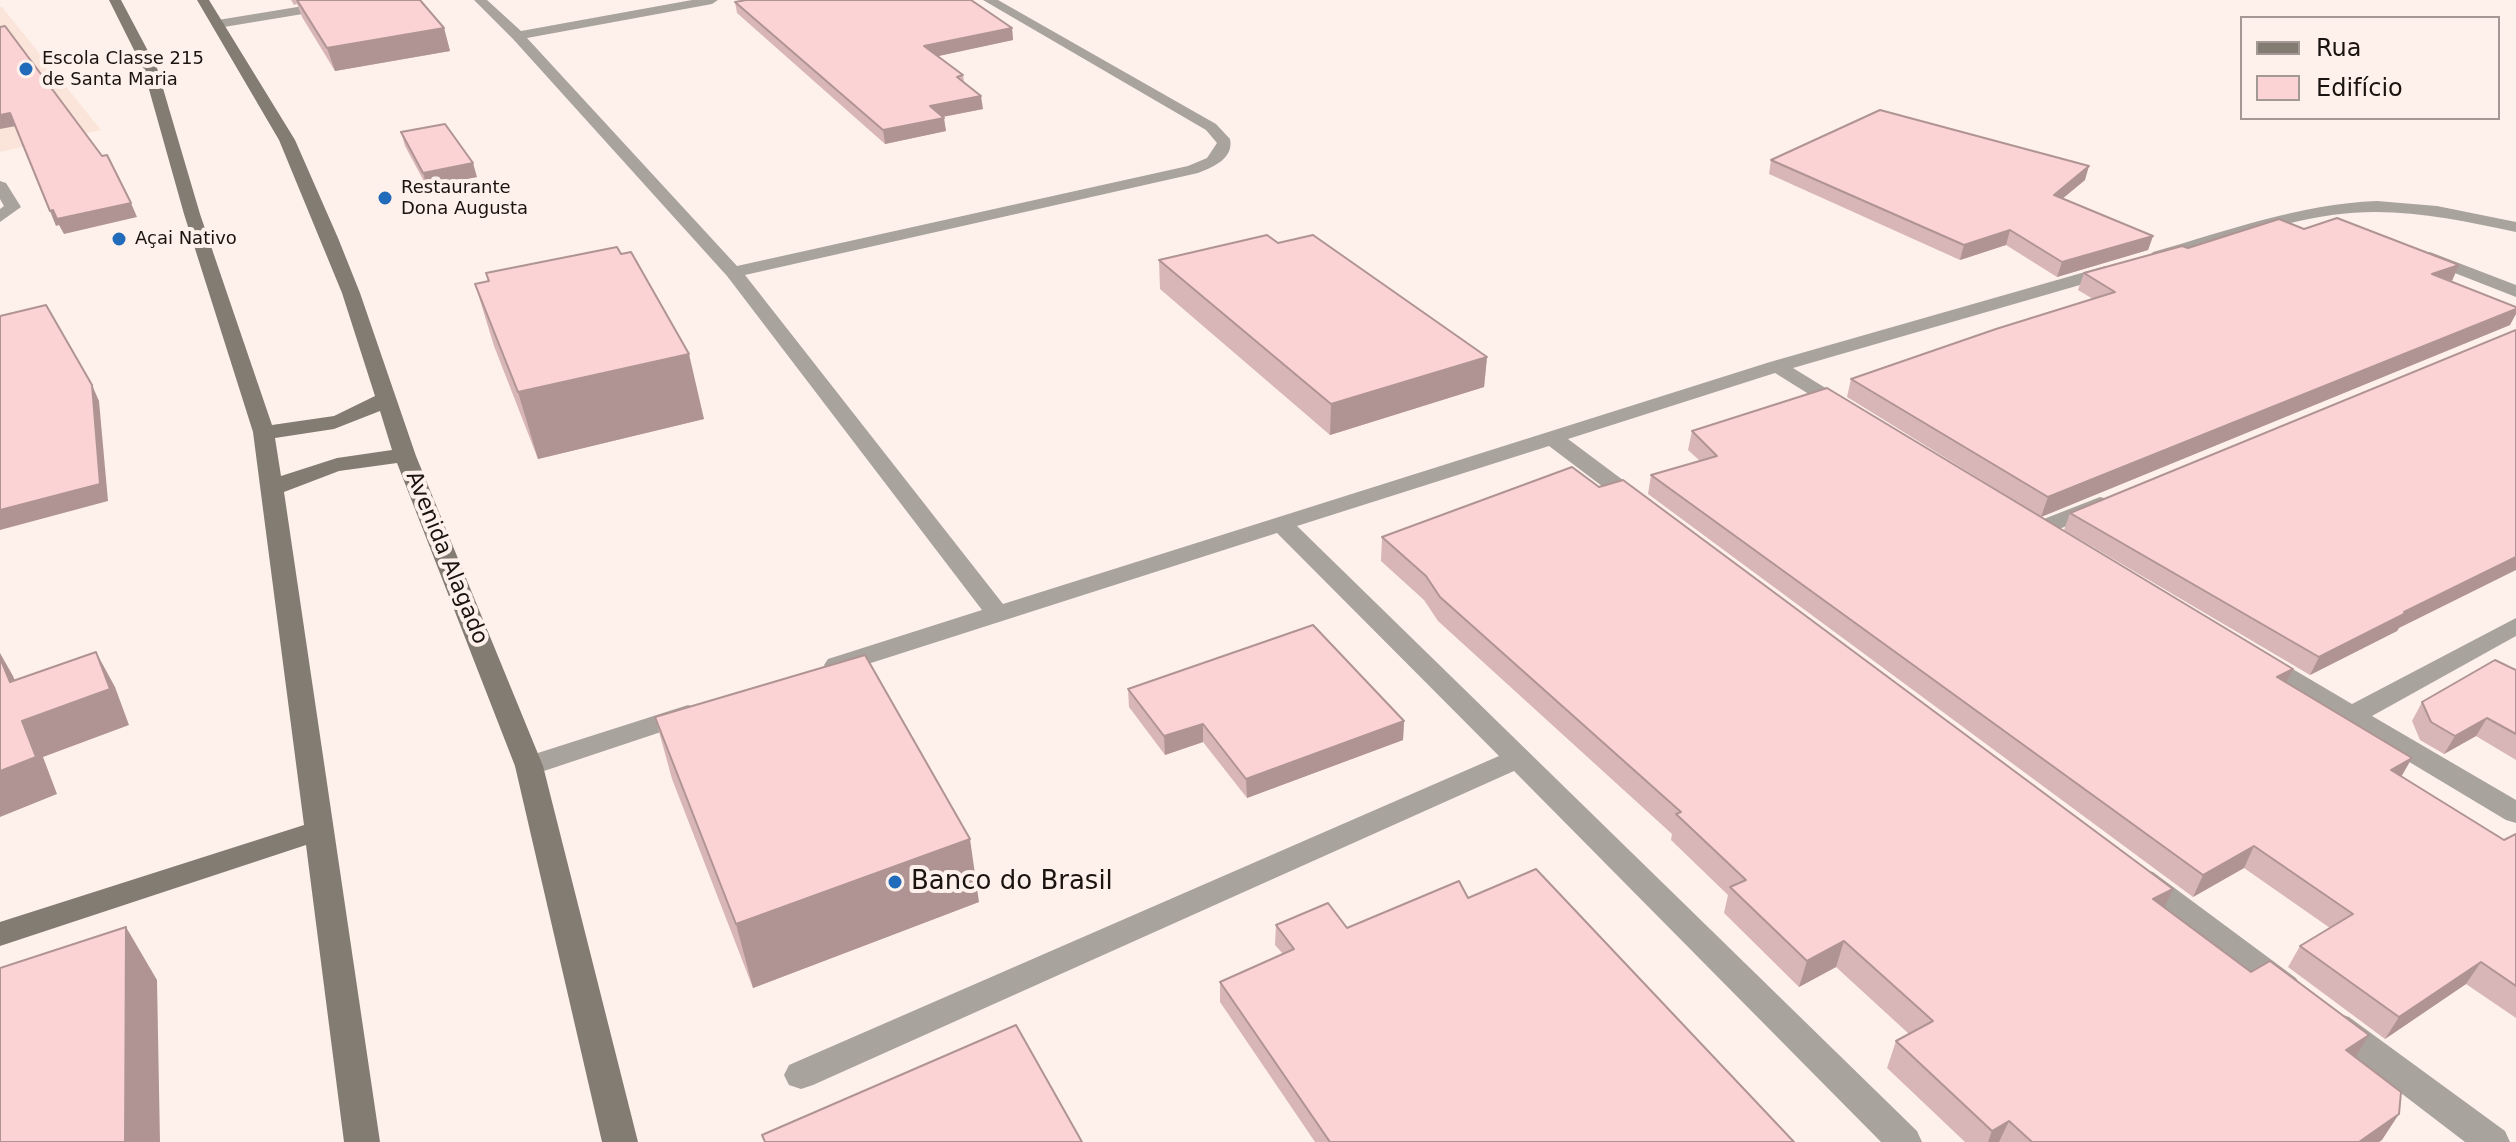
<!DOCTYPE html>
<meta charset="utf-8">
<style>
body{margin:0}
#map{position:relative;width:2516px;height:1142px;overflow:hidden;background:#fef1eb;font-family:"DejaVu Sans",sans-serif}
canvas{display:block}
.legend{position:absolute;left:2240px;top:16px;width:260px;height:104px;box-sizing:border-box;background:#fef1eb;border:2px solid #a39893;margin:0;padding:10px 14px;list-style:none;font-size:24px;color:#1a1310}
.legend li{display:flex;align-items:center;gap:16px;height:40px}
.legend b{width:40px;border:2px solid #a39893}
</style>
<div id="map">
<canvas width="2516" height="1142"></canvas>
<ul class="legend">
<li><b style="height:10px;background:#837c72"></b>Rua</li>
<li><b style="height:22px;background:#fbd3d4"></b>Edifício</li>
</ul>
</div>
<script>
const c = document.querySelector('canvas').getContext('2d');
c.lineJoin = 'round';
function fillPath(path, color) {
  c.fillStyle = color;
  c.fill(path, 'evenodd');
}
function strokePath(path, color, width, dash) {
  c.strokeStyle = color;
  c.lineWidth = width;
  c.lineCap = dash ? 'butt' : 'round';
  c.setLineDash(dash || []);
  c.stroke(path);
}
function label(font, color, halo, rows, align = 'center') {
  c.font = font + ' "DejaVu Sans",sans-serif';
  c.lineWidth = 8;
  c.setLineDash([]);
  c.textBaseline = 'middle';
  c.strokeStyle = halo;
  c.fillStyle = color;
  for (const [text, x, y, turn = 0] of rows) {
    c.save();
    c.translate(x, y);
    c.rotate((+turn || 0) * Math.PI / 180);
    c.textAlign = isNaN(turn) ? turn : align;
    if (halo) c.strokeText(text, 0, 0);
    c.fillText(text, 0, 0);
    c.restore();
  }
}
const built = new Path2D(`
 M0,7h2l99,123 -101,22z`);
const lane = new Path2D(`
 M0,181l6,2 15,24 -21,15v-13l4,-3 -4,-7z`);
const street = new Path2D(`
 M340,0h29l-6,4 -145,24 -7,-4 7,-4z
 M474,0h13l34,31 171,-31h26l-6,4 -185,34 210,228 451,-100 19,-8 10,-15 -11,-13 -223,-130h15l218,124 14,15c4,19 -16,28 -32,34l-453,102 258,329 767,-242 336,-96h12l3,4 -3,4 -325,94 57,35 3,4 -3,4h-14l-61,-38 -207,66 79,59 3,5 -3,5h-16l-82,-62 -252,80 620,605 5,11h-41l-367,-371 -701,314 -12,4 -12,-4 -5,-10 5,-10 710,-309 -222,-223 -431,138 -9,2 -9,-2 -4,-6 4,-6 154,-49 -255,-334 -214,-237z
 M2377,201l60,5 79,16v10c-61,-13 -121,-26 -184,-17 -59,8 -115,32 -173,46l-9,-5 3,-4c74,-21 146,-48 224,-51z
 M2430,252l86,33v12l-92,-36 -3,-4z
 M2100,497l8,2 3,5 -3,5 -61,25h-16l-4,-5 4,-5z
 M2516,618v18l-144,80 144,84v23l-10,-3 -255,-153 -4,-6 4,-6h18l83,49z
 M688,705l9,3 4,6 -4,6 -168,56 -10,-3 -4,-7 4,-7z
 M2142,869l11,3 143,106 5,9 -5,9 -11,4 -11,-4 -143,-108 -4,-8 4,-8z
 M2337,1013l12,4 156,114 5,11h-45l-140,-107 -5,-9 5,-9z`);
const secondary = new Path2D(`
 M109,0h12l36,68 43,146 72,211 62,-9 41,-20 -33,-103 -63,-153 -82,-140h12l86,140 43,98 22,55 56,163 127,310 95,376h-36l-87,-376 -118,-303 -58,8 -55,21 96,650h-36l-38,-297 -306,101v-24l304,-97 -51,-393 -69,-218 -41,-146zM380,411l12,39 -55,8 -56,18 -6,-38 59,-9z`);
const wall = new Path2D(`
 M291,0h129l24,28 6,23 -115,20 -33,-54 -5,-13 -3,1z
 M735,2l277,26 1,12 -76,16 26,19 1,7 19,27 -40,8 3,14 -61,13 -148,-131z
 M401,132l76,45 -50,10 -22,-41z
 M1771,160l314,20 -22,18 90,38 -5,14 -91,27 -51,-32 -46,15 -191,-86z
 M2304,229l147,53 59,43 -469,192 -194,-120 4,-18 242,-80 -15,-9 6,-17 104,-25z
 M1278,243l209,114 -3,30 -154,48 -170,-146 -1,-29z
 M621,254l83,165 -166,40 -44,-113 -19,-62 13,-3 -2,-8z
 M1692,431l594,252 116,94 102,63 12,-6v184l-50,-34 -81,55 -97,-72 12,-21 30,-18 -86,-60 -51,29 -545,-403 3,-19 49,-14 -12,-11z
 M2070,513l329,115 -2,3 -87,44 -246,-145z
 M1382,537l782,370 191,151 27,82 -3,2h-414l-78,-74 9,-27 13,-7 -73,-67 -37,20 -75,-74 4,-18 -57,-55 1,-6 -234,-213 -14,-21 -43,-39z
 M2516,670v90l-40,-24 -32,18 -24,-14 -8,-19 10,-19z
 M1128,689l276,32 -1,19 -156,58 -44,-56 -38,13 -36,-48z
 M655,717l324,185 -226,86 -81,-209z
 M1468,898l326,244h-479l-95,-140v-20l63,-28 -8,-9 1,-20 71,3z`);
const shadedWall = new Path2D(`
 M444,28l6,23 -115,20 -8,-23z
 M1012,28l1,12 -88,19 -1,-13z
 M981,96l2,13 -52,10 -1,-13z
 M10,113l6,13 -16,3v-14z
 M944,118l2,13 -61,13 -2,-14z
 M473,163l4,14 -50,10 -4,-14z
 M2089,166l-4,14 -35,29 4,-14z
 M131,203l6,14 -73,17 -5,-9 -3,1 -6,-15z
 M2010,230l-4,15 -46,15 4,-15z
 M2153,236l-5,14 -91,27 5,-15z
 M2459,265l-7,16 -20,-7z
 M2516,309v5l-6,11 -469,192 7,-20z
 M689,354l15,65 -166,40 -20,-67z
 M1487,357l-3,30 -154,48 1,-31z
 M92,385l7,16 9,100 -108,29v-20z
 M2516,557v13l-117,58 -2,3 -87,44 9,-18 85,-45z
 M96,652l19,35 14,38 -86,32 14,37 -57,23v-46l22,-50z
 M0,653l13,23 18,42 -21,-36 -10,-24z
 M2293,669l-10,20 -6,-12z
 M2487,718l-11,18 -32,18 11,-18z
 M1404,721l-1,19 -156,58 -1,-19z
 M1203,724v18l-38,13 -1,-19z
 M2412,758l-12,21 -9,-9z
 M970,839l9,63 -226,86 -17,-64z
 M2254,846l-10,22 -51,29 10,-22z
 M2173,889l-12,25 -8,-15z
 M126,927l31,53 3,162h-35z
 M1844,941l-8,26 -37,20 8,-26z
 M2481,962l-15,22 -81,55 14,-22z
 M2369,1035l-16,26 -7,-11z
 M2399,1114l-17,26 -3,2h-20z
 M2009,1121l-10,21h-11l4,-11z`);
const building = new Path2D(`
 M297,0h123l24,28 -117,20z
 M746,0h225l41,28 -88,18 39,29 -6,2 24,19 -51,10 14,12 -61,12 -148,-128z
 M5,26l97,130 5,-1 24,48 -74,16 -4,-9 -3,1 -40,-98 -10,2v-88z
 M1880,110l209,56 -35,29 99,41 -91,26 -52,-32 -46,15 -193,-85z
 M445,124l28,39 -50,10 -22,-41z
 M2337,218l122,47 -27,9 84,33v2l-468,188 -197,-118 145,-50 119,-37 -31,-19 98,-27 6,2 91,-29 25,10z
 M1267,235l11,8 35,-8 174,122 -156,47 -172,-144z
 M617,247l4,7 10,-2 58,102 -171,38 -43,-108 14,-3 -3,-8z
 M46,305l46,80 8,99 -100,26v-194z
 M2516,330v227l-112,55 2,1 -87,44 -249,-144z
 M1827,388l466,281 -16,8 135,81 -21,12 113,70 12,-6v152l-35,-24 -82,55 -99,-71 53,-32 -99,-68 -51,29 -552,-400 66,-19 -25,-25z
 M1572,467l27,20 24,-7 550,409 -20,10 98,73 19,-11 99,74 -23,15 55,42 -2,22 -40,28h-327l-23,-21 -17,10 -96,-90 37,-20 -89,-80 -37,20 -77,-74 16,-7 -70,-66 5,-2 -241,-215 -14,-21 -44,-39z
 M1313,625l91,96 -158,58 -43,-55 -39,12 -36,-47z
 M96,652l14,37 -88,32 14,36 -36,14v-113l10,24z
 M865,655l105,184 -234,85 -81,-207z
 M2495,660l21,10v64l-29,-16 -32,18 -24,-14 -9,-20z
 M1536,869l258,273h-464l-110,-160 74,-33 -18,-24 52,-22 19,25 112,-47 9,17z
 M126,927l-1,215h-125v-174z
 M1016,1025l66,117h-317l-3,-7z`);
const markers = [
 [26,69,8,"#226bbb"],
 [385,198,8,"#226bbb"],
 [119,239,8,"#226bbb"],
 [895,882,8,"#226bbb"]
];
const farPoinames = [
 ["Escola Classe 215",42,59],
 ["de Santa Maria",42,80],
 ["Restaurante",401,188],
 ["Dona Augusta",401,209],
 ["Açai Nativo",135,239]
];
const streetNames = [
 ["Avenida Alagado",446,558,68]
];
const nearPoinames = [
 ["Banco do Brasil",911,882]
];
fillPath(built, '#fbe4d9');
fillPath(lane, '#a8a39c');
fillPath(street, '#a8a39c');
fillPath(secondary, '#837c72');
fillPath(wall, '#d8b5b6');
fillPath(shadedWall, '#b09494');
fillPath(building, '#fbd3d4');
strokePath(building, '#b09494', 2);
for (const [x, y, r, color] of markers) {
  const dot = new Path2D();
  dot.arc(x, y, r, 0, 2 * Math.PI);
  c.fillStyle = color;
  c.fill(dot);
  strokePath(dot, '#fef1eb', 3);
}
label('18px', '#1a1310', '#fef1eb', farPoinames, 'left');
label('22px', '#1a1310', '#fef1eb', streetNames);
label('26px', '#1a1310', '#fef1eb', nearPoinames, 'left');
</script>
